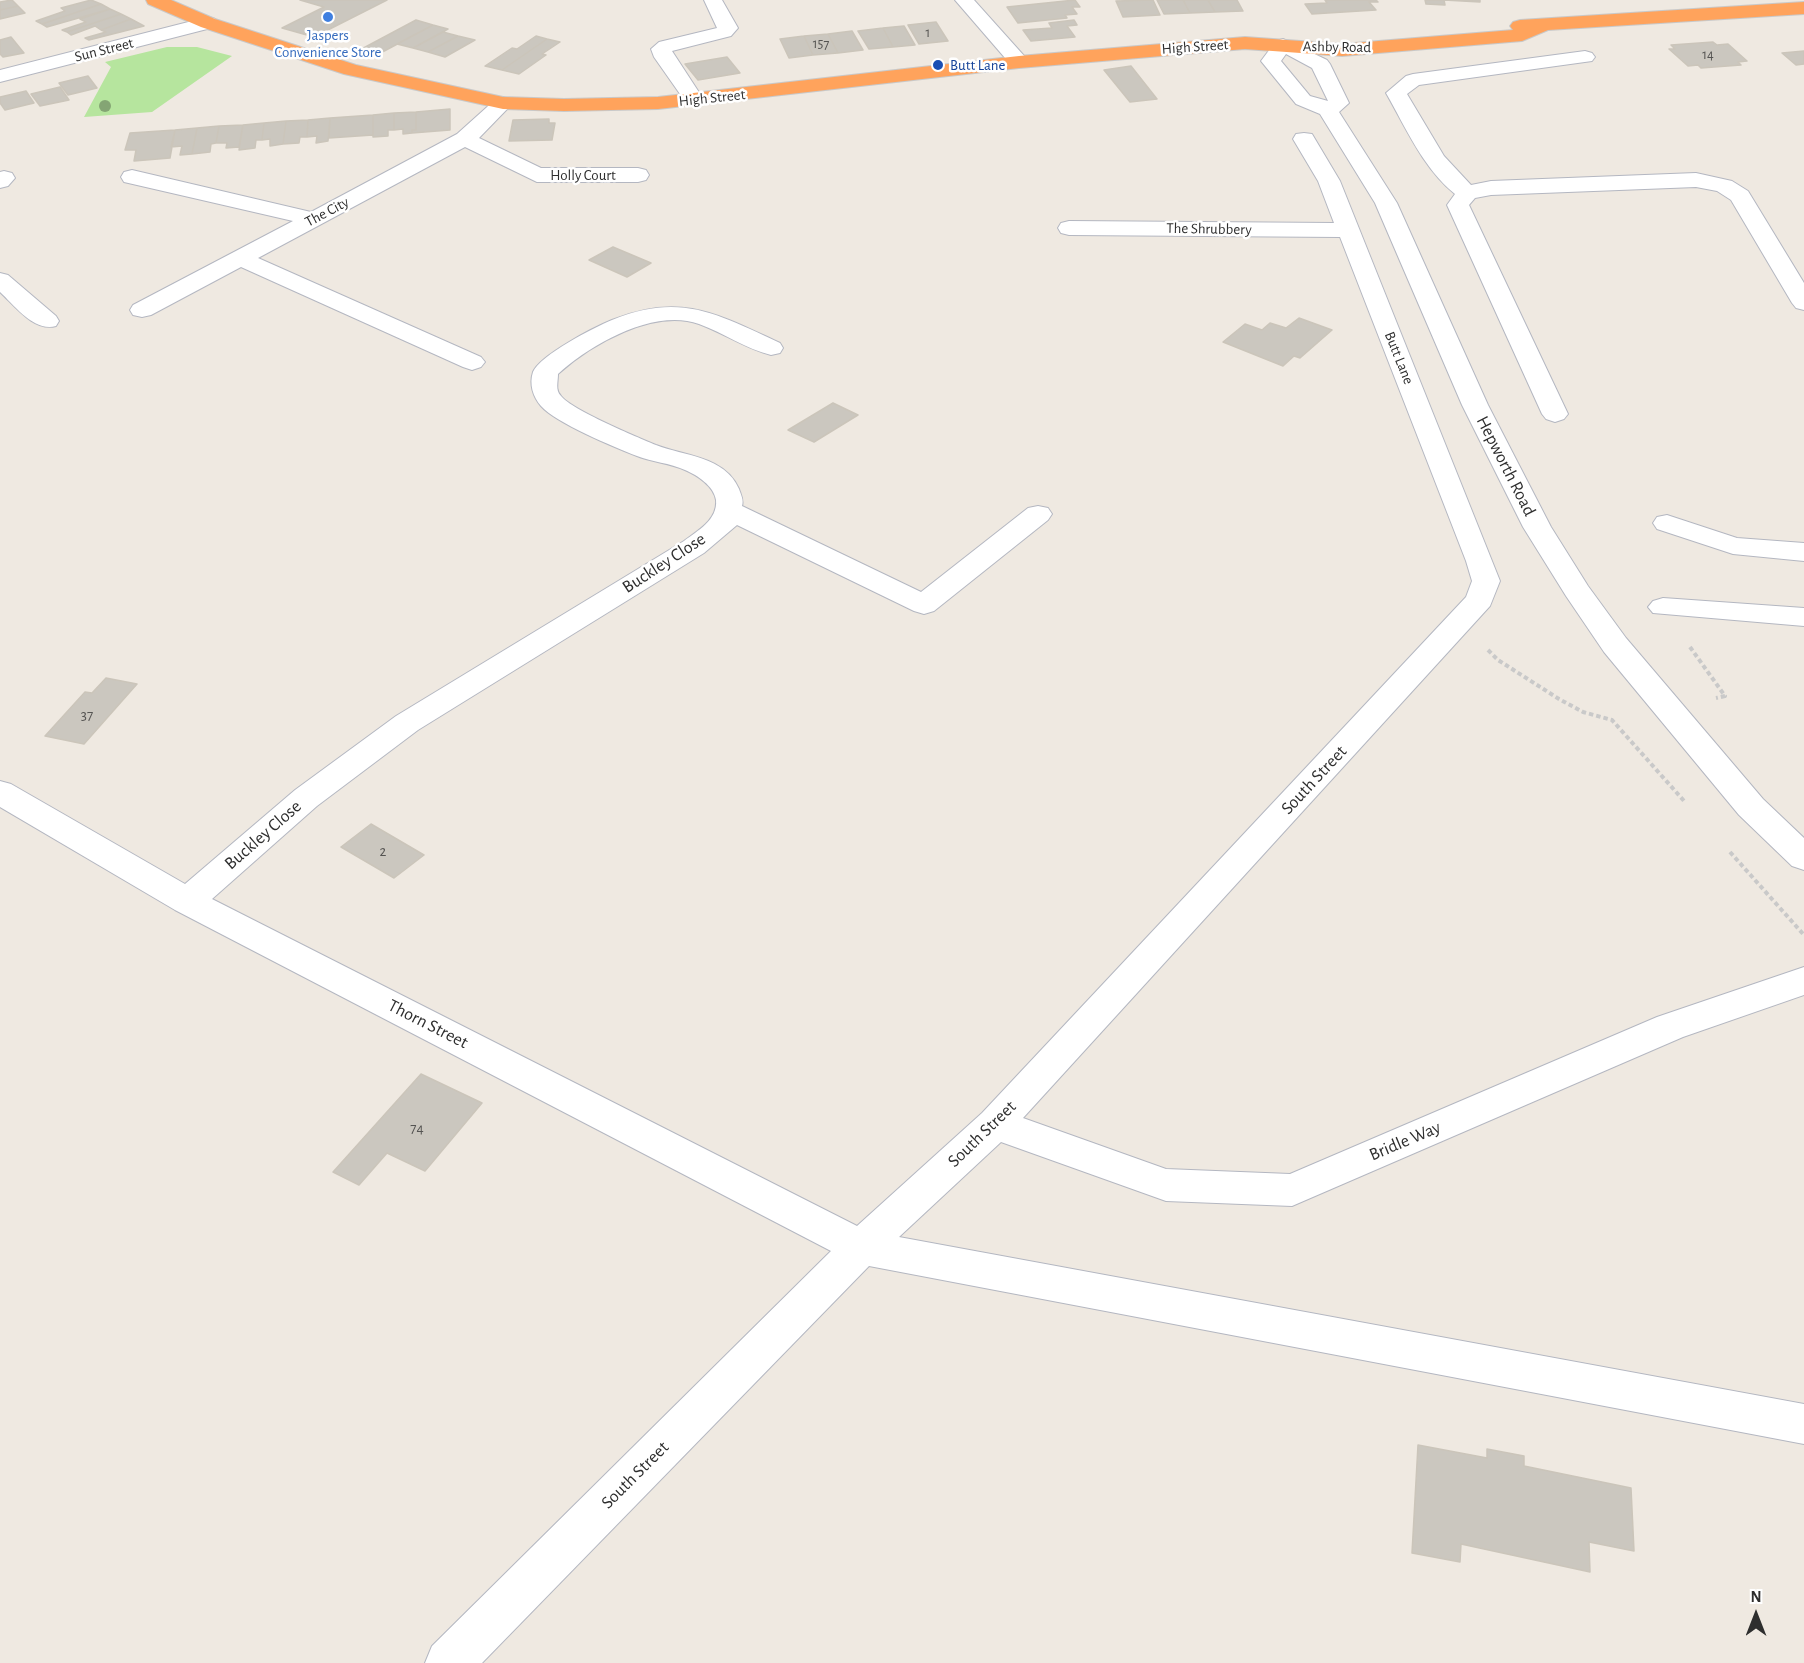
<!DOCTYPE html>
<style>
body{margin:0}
#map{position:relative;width:1804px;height:1663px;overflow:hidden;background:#efe9e1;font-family:"Alegreya Sans",sans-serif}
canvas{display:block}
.north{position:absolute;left:1726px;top:1585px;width:60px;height:60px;-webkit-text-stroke:4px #fff;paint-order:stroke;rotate:0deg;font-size:16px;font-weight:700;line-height:24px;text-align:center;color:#2e2e2e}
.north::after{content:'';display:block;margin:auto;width:21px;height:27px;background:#2e2e2e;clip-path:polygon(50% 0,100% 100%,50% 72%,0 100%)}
</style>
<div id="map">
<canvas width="1804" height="1663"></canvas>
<div class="north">N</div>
</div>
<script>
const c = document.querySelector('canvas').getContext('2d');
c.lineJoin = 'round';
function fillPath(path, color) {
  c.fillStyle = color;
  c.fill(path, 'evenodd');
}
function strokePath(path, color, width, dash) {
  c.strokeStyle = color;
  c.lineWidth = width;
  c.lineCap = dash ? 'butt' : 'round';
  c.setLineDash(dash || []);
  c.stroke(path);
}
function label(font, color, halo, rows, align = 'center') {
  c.font = font + ' "Alegreya Sans",sans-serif';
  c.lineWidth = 5;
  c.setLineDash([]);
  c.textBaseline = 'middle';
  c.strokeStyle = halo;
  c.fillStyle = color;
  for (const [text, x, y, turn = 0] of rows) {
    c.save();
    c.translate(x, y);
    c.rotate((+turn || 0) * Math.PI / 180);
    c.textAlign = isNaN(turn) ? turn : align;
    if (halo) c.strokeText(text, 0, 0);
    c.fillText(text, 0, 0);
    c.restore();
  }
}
const green = new Path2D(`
 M167,47h30l35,9 -80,56 -68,5 27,-50 -6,-5z`);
const building = new Path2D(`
 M12,0l6,6 -18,4v-8z
 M91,0l10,4 -59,20 -6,-3 29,-10 -4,-3z
 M300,0h87l-73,37 -32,-9 42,-21z
 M1075,0l5,7h-8l5,7 -12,1 2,3 -49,5 -11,-16z
 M1153,0l7,15 -37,2 -7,-16z
 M1157,0h26l7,13 -26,1z
 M1183,0h25l7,12 -25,1z
 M1208,0h29l6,11 -28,1z
 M1325,0h51l2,2h-9l7,8 -64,4 -7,-10 22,-1z
 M1425,0h55v2l-36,-2 1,5 -19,-1z
 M101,4l9,5 -63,18 -5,-3z
 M18,6l7,7 -25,6v-9z
 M110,9l11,5 -54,18 -5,-2 24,-8 -6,-3z
 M121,14l10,5 -30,11 -6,-4 -24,9 -4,-3z
 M131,19l13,7 -55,14 -4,-2 21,-6 -5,-2z
 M416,20l17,5 -60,32 -17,-5z
 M1074,20l3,5 -10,1 8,11 -44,4 -8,-11 29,-2 -3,-5z
 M936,22l12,19 -29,3 -11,-19z
 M433,25l15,4 -35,19 -16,-4z
 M904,26l11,19 -22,2 -10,-19z
 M883,28l10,19 -24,2 -11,-18z
 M852,31l11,19 -25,3 -10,-19z
 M443,32l15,4 -30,16 -15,-4z
 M828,34l10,19 -25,2 -9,-19z
 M458,36l17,4 -30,17 -17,-5z
 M536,36l11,3 -45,31 -17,-4 27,-18 5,1z
 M804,36l9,19 -24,3 -9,-19z
 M11,37l13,16 -21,4 -3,-3v-14z
 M547,39l13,3 -18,12 4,1 -27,19 -17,-4z
 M1713,42l4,3 11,-1 19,17 -9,1 3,3 -40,3 -3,-3 -10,1 -19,-17h6l-4,-4z
 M1804,51v13l-8,1 -14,-12z
 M727,57l13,16 -42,7 -13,-16z
 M1131,66l26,33 -27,3 -26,-32z
 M88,76l9,12 -29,7 -9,-12z
 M60,87l9,13 -29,6 -9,-12z
 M26,91l8,12 -29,7 -5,-7v-6z
 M450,109v21l-38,3v-3h4v-18z
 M416,112v18h-4v3l-9,1v-5l-9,1v-17z
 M394,113v17h-6v6l-15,1v-22z
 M373,115v20l-44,3 1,-20z
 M330,118l-2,23 -12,2 1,-7 -10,1 1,-17z
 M549,119v4h6l-3,17 -43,1 4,-21z
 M308,120l-1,17h-7l-1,6 -16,1 3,-23z
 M286,121l-3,23 -13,2v-7l-8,1 2,-17z
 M264,123l-2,17h-6l-1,8 -16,2 4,-25z
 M243,125l-4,22 -13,1 1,-5h-11l3,-17z
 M219,126l-3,17 -5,1 -1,8 -18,2 5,-26z
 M197,128l-5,26 -12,1 2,-9 -11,1 4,-17z
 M175,130l-5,28 -36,3 2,-11h-11l5,-17z
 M613,247l38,16 -24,14 -38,-17z
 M1299,318l33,12 -32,28 -6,-2 -11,10 -60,-24 22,-18 17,6 8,-7 16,5z
 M833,403l25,12 -44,27 -26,-12z
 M106,678l31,6 -53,60 -39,-8 40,-44 7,1z
 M371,824l53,31 -30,23 -53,-31z
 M421,1074l61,29 -57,68 -38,-18 -28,32 -26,-13z
 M1418,1445l69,13v-9l37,7v10l107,22 3,63 -45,-9 1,30 -129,-28 -1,18 -48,-9z`);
const path = new Path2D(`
 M1690,647l35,49 -9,2
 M1488,650l10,10 61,39 24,13 29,8 73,82
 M1730,852l74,83`);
const minor = new Path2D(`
 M704,0h18l16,28 -7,8 -59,15 32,49 -3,4 -7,2 -7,-2 -33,-47 -3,-8 8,-7 58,-14z
 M955,0h19l52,58 3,4 -3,4h-14z
 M208,17l7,2 3,4 -3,4 -215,55v-12z
 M1283,39l44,21 3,4 19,39 -10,9 58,91 91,202 63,122 37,59 38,52 137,161 41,39v32l-12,-4 -53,-51 -135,-163 -38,-56 -43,-69 -61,-122 -87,-202 -55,-89 -24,-10 -35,-43 15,-20zM1286,54l26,14 16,33 -18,-5 -29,-35z
 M1585,51l7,2 3,4 -3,4 -173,24 -12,9 37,62 27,29 20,-4 205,-8 36,8 16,10 56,92v27l-8,-2 -4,-5 -61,-103 -14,-9 -21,-4 -205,8 -16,3 -6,7 99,209 -4,5 -9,3 -9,-3 -4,-5 -95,-209 8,-11c-32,-26 -49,-66 -69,-101l20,-17 7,-2z
 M503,97l7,2 3,4 -34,35 62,30h97l8,2 3,5 -3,5 -8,2h-101l-72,-35 -207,111 223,99 4,5 -4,5 -9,3 -9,-3 -222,-100 -90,48 -9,2 -9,-2 -3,-5 3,-5 160,-84 -169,-39 -3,-5 3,-5 8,-2 179,42 146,-78 39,-35z
 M1304,133l8,1 28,47 160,400 -10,25 -467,512 143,51 124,5 367,-157 147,-50v28l-121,42 -391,169 -126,-5 -165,-59 -102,95 905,167v40l-935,-178 -387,397h-57l7,-17 399,-395 -656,-341 -175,-103v-26l11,3 174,100 110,-94 101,-74 288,-175c13,-10 34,-21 32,-41 -2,-14 -19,-25 -31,-30 -15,-7 -33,-8 -48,-14 -23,-9 -81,-33 -96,-50 -8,-9 -12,-22 -8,-34 7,-17 62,-45 79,-52 69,-28 105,-6 168,23l3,5 -3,5 -9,2c-25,-6 -47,-22 -72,-31 -45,-16 -108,20 -141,50 0,8 -3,16 3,22 11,14 76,41 95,49 28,11 69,11 83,44 2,6 5,11 3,17l179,86 107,-84 10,-2 10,2 4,6 -4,6 -114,91 -10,3 -10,-3 -177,-86 -33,28 -286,177 -101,76 -105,93 645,327 125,-113 484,-516 6,-16 -6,-20 -126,-324 -271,-2 -8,-2 -3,-5 3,-5 8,-2 265,2 -16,-42 -25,-42 3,-5z
 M4,171l8,2 3,5 -7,8 -8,2v-16z
 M0,273l8,2 48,41 3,5 -3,5c-22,6 -41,-20 -56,-34z
 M1667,515l70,23 67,5v18l-71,-7 -76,-25 -4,-6 4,-6z
 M1663,598l141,10v18l-151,-13 -5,-6 5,-6z`);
const highway = new Path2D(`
 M146,0h25l44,19 141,46 147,32 61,2 94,-2 361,-41 226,-19 97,7 171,-14 -3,-4 3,-4 7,-2 284,-18v12l-256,16 -26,11 -180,15 -97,-7 -226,19 -361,41 -94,2 -61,-2 -159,-35 -143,-47 -53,-23z`);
const trees = [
 [105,106]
];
const markers = [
 [328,17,6,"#3f7fe0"],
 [938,65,6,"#1a4fb4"]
];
const farNumbernames = [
 ["1",928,33],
 ["157",821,44],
 ["14",1708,55]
];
const farShopnames = [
 ["Jaspers",328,35],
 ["Convenience Store",328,52]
];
const farStreetnames = [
 ["High Street",1195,47,-4],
 ["Ashby Road",1337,47,1],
 ["Sun Street",104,50,-14],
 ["High Street",712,98,-6],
 ["Holly Court",583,175],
 ["The City",327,212,-28],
 ["The Shrubbery",1209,229,1],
 ["Butt Lane",1399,358,68]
];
const farTransitnames = [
 ["Butt Lane",950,65]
];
const numberNames = [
 ["37",87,715],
 ["2",383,851],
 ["74",417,1128]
];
const streetNames = [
 ["Hepworth Road",1506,466,63],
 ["Buckley Close",664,563,-33],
 ["South Street",1314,780,-47],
 ["Buckley Close",263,835,-41],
 ["Thorn Street",428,1024,27],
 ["South Street",982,1134,-44],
 ["Bridle Way",1405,1141,-23],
 ["South Street",635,1475,-45]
];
fillPath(green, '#b6e59e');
fillPath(building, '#cbc7bf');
strokePath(building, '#cbc5ba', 1.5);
strokePath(minor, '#b4b7c1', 2);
strokePath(highway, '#c9c9c9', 2);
strokePath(path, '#c9c9c9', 4, [4.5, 3]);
fillPath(minor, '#fff');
fillPath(highway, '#ffa35c');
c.fillStyle = '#84a574';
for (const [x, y] of trees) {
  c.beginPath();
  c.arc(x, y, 6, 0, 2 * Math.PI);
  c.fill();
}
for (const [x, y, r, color] of markers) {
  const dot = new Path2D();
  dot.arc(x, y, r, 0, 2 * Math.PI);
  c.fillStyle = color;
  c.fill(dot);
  strokePath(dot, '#fff', 2);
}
label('14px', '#555452', null, farNumbernames);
label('15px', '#366cbe', '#fff', farShopnames);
label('15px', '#2e2e2e', '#fff', farStreetnames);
label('15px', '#164399', '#fff', farTransitnames, 'left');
label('15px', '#555452', null, numberNames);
label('18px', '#2e2e2e', '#fff', streetNames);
</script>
